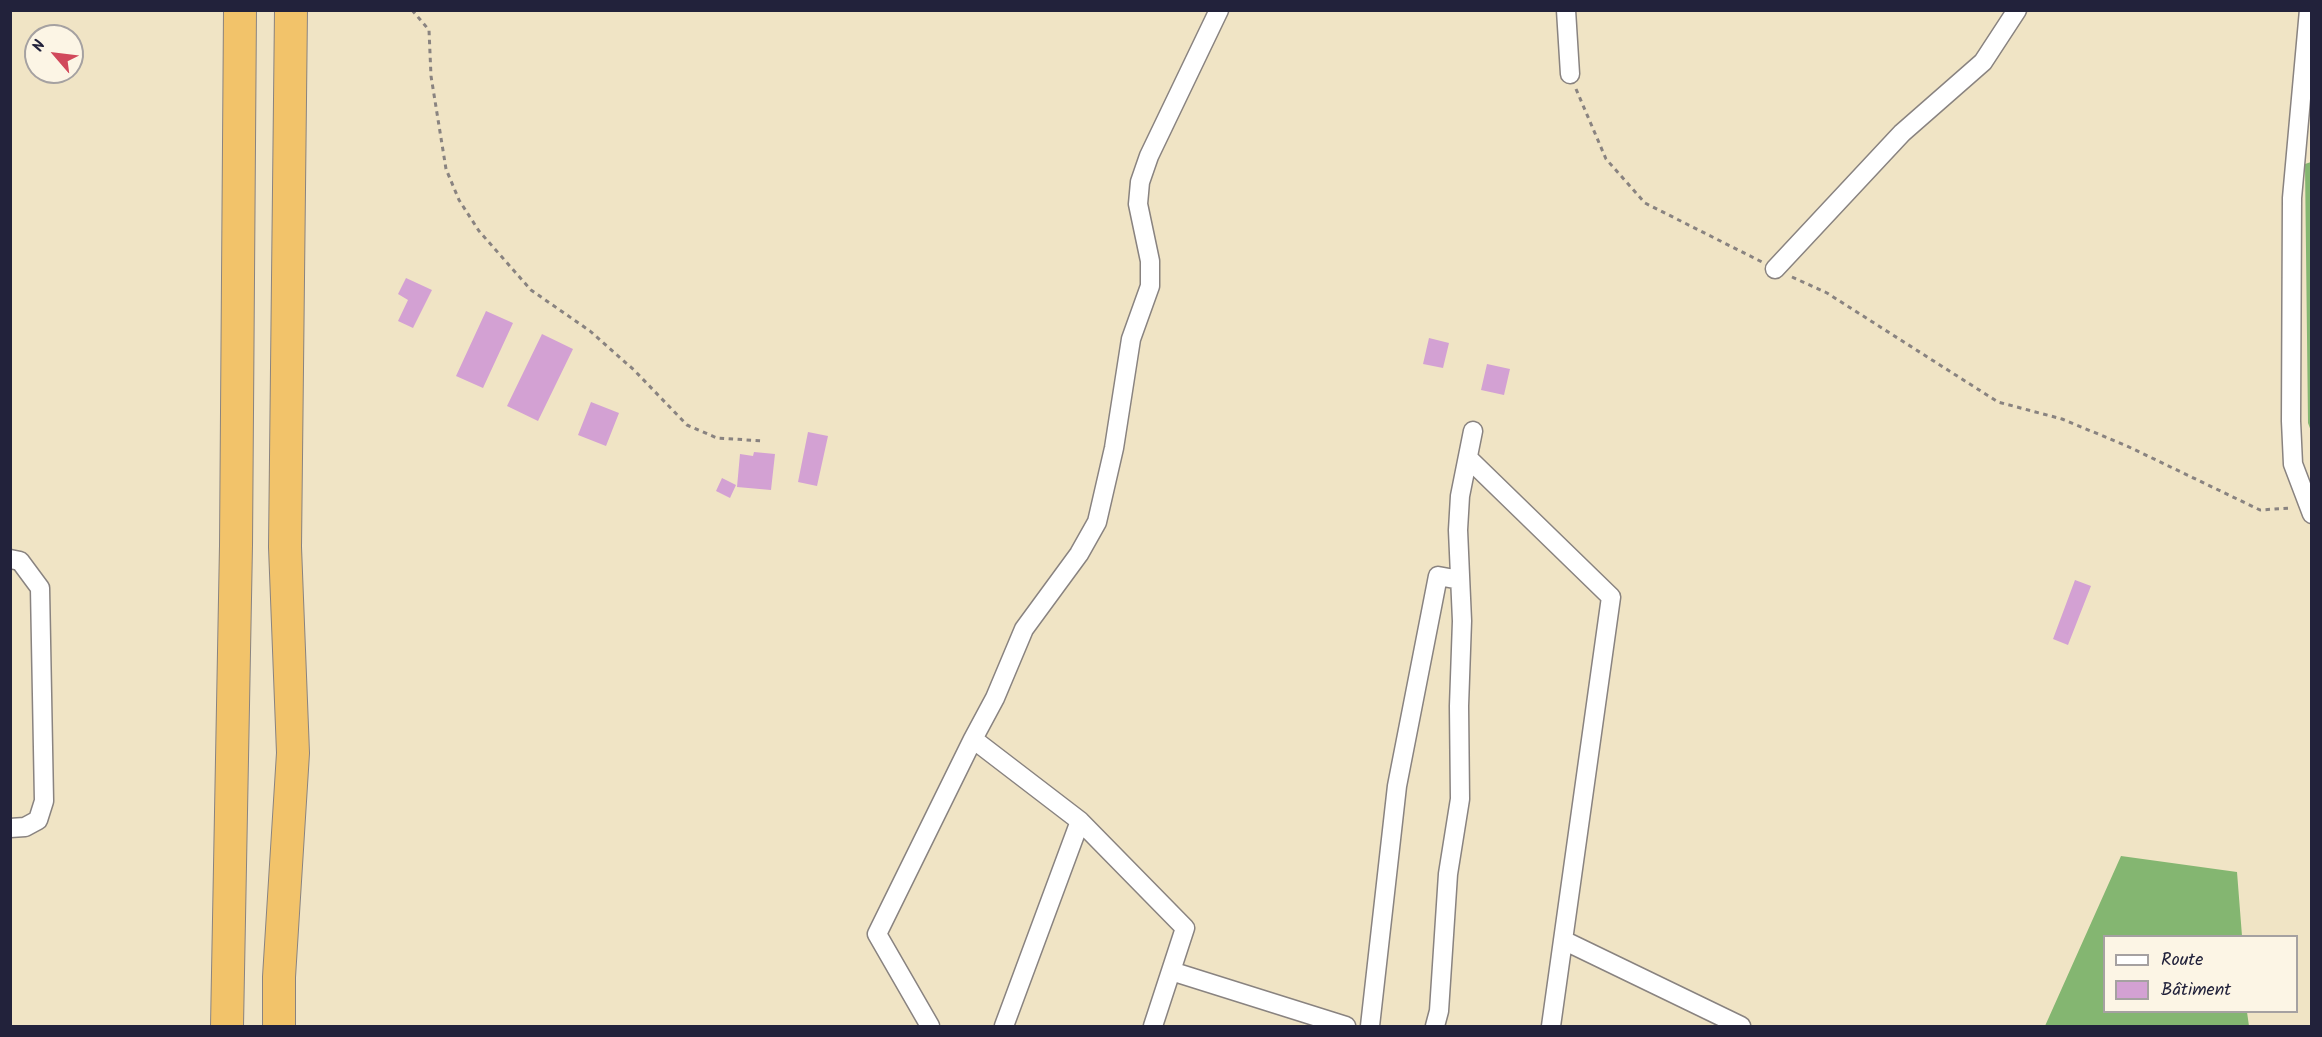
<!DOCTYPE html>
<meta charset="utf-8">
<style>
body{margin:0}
#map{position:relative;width:2322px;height:1037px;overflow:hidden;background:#f0e4c5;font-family:Kalam,sans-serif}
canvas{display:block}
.frame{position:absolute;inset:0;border:12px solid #22223b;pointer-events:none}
.legend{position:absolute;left:2103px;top:935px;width:195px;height:78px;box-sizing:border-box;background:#fcf5e5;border:2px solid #a5a1a1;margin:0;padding:8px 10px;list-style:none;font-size:18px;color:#22223b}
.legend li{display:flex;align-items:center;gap:12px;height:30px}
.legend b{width:30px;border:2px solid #a5a1a1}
.north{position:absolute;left:24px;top:24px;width:60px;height:60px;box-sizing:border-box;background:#fcf5e5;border:2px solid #a5a1a1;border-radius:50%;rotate:298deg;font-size:16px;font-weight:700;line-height:24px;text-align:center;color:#22223b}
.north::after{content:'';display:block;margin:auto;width:21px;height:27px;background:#d1495b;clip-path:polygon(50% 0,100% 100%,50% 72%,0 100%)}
</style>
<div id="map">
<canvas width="2322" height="1037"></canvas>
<div class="frame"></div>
<ul class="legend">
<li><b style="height:8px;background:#fff"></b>Route</li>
<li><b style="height:16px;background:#d3a1d3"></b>Bâtiment</li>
</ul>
<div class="north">N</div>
</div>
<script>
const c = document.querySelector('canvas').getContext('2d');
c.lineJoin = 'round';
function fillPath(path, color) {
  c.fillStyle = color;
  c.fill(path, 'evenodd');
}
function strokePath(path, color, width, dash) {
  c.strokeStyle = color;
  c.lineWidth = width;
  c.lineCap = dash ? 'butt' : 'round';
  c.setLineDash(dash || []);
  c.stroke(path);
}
const forest = new Path2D(`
 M2311,162h1l-1,269 -3,-8 -3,-259z
 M2121,856l116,16 5,64h-138v76h143l2,14h-204z`);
const building = new Path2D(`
 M406,278l26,12 -19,38 -15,-7 10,-21 -10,-6z
 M486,311l27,12 -30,65 -27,-12z
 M542,334l31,15 -35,72 -31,-15z
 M1429,338l20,5 -6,25 -20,-4z
 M1487,364l23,5 -6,26 -23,-5z
 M591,402l28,11 -13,33 -28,-11z
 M808,432l20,4 -11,50 -19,-4z
 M754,452l21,2 -4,36 -34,-3 3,-33 13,2z
 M722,478l14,7 -6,13 -14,-7z
 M2075,580l16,6 -23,59 -15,-6z`);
const path = new Path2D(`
 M412,10l17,20 2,46 15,93 13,31 20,31 52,59 59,41 44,39 53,55 30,13 47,3
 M1576,89l30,70 39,44 117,59
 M1792,277l35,16 171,109 64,17 65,27 133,64 31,-2`);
const minor = new Path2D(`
 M1566,10l4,64
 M2309,10l-17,188 -1,223 2,43 19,50
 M1775,269l127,-136 81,-71 34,-52
 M1468,458l143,139 -60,429
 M10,559l10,2 20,27 4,213 -6,19 -13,7 -15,1
 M973,739l22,-41 29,-69 55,-75 18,-32 17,-74 17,-109 19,-53v-25l-12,-57 2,-22 9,-26 70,-146
 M1563,940l178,86
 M1171,971l175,55
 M930,1026l-53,-92 96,-195 107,82 105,107 -32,98
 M1004,1026l76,-205
 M1370,1026l27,-240 41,-210 22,4
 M1435,1026l4,-15 9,-137 12,-75 -1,-93 3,-85 -4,-91 2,-34 13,-65`);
const trunk = new Path2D(`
 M227,1026l9,-481 4,-535
 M279,1026v-49l14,-224 -8,-206 6,-537`);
fillPath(forest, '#84b671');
fillPath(building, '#d3a1d3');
strokePath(minor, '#898380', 21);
strokePath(trunk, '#898380', 34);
strokePath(path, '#898380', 3, [4.5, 4.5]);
strokePath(minor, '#fff', 18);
strokePath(trunk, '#f2c36a', 32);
</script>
